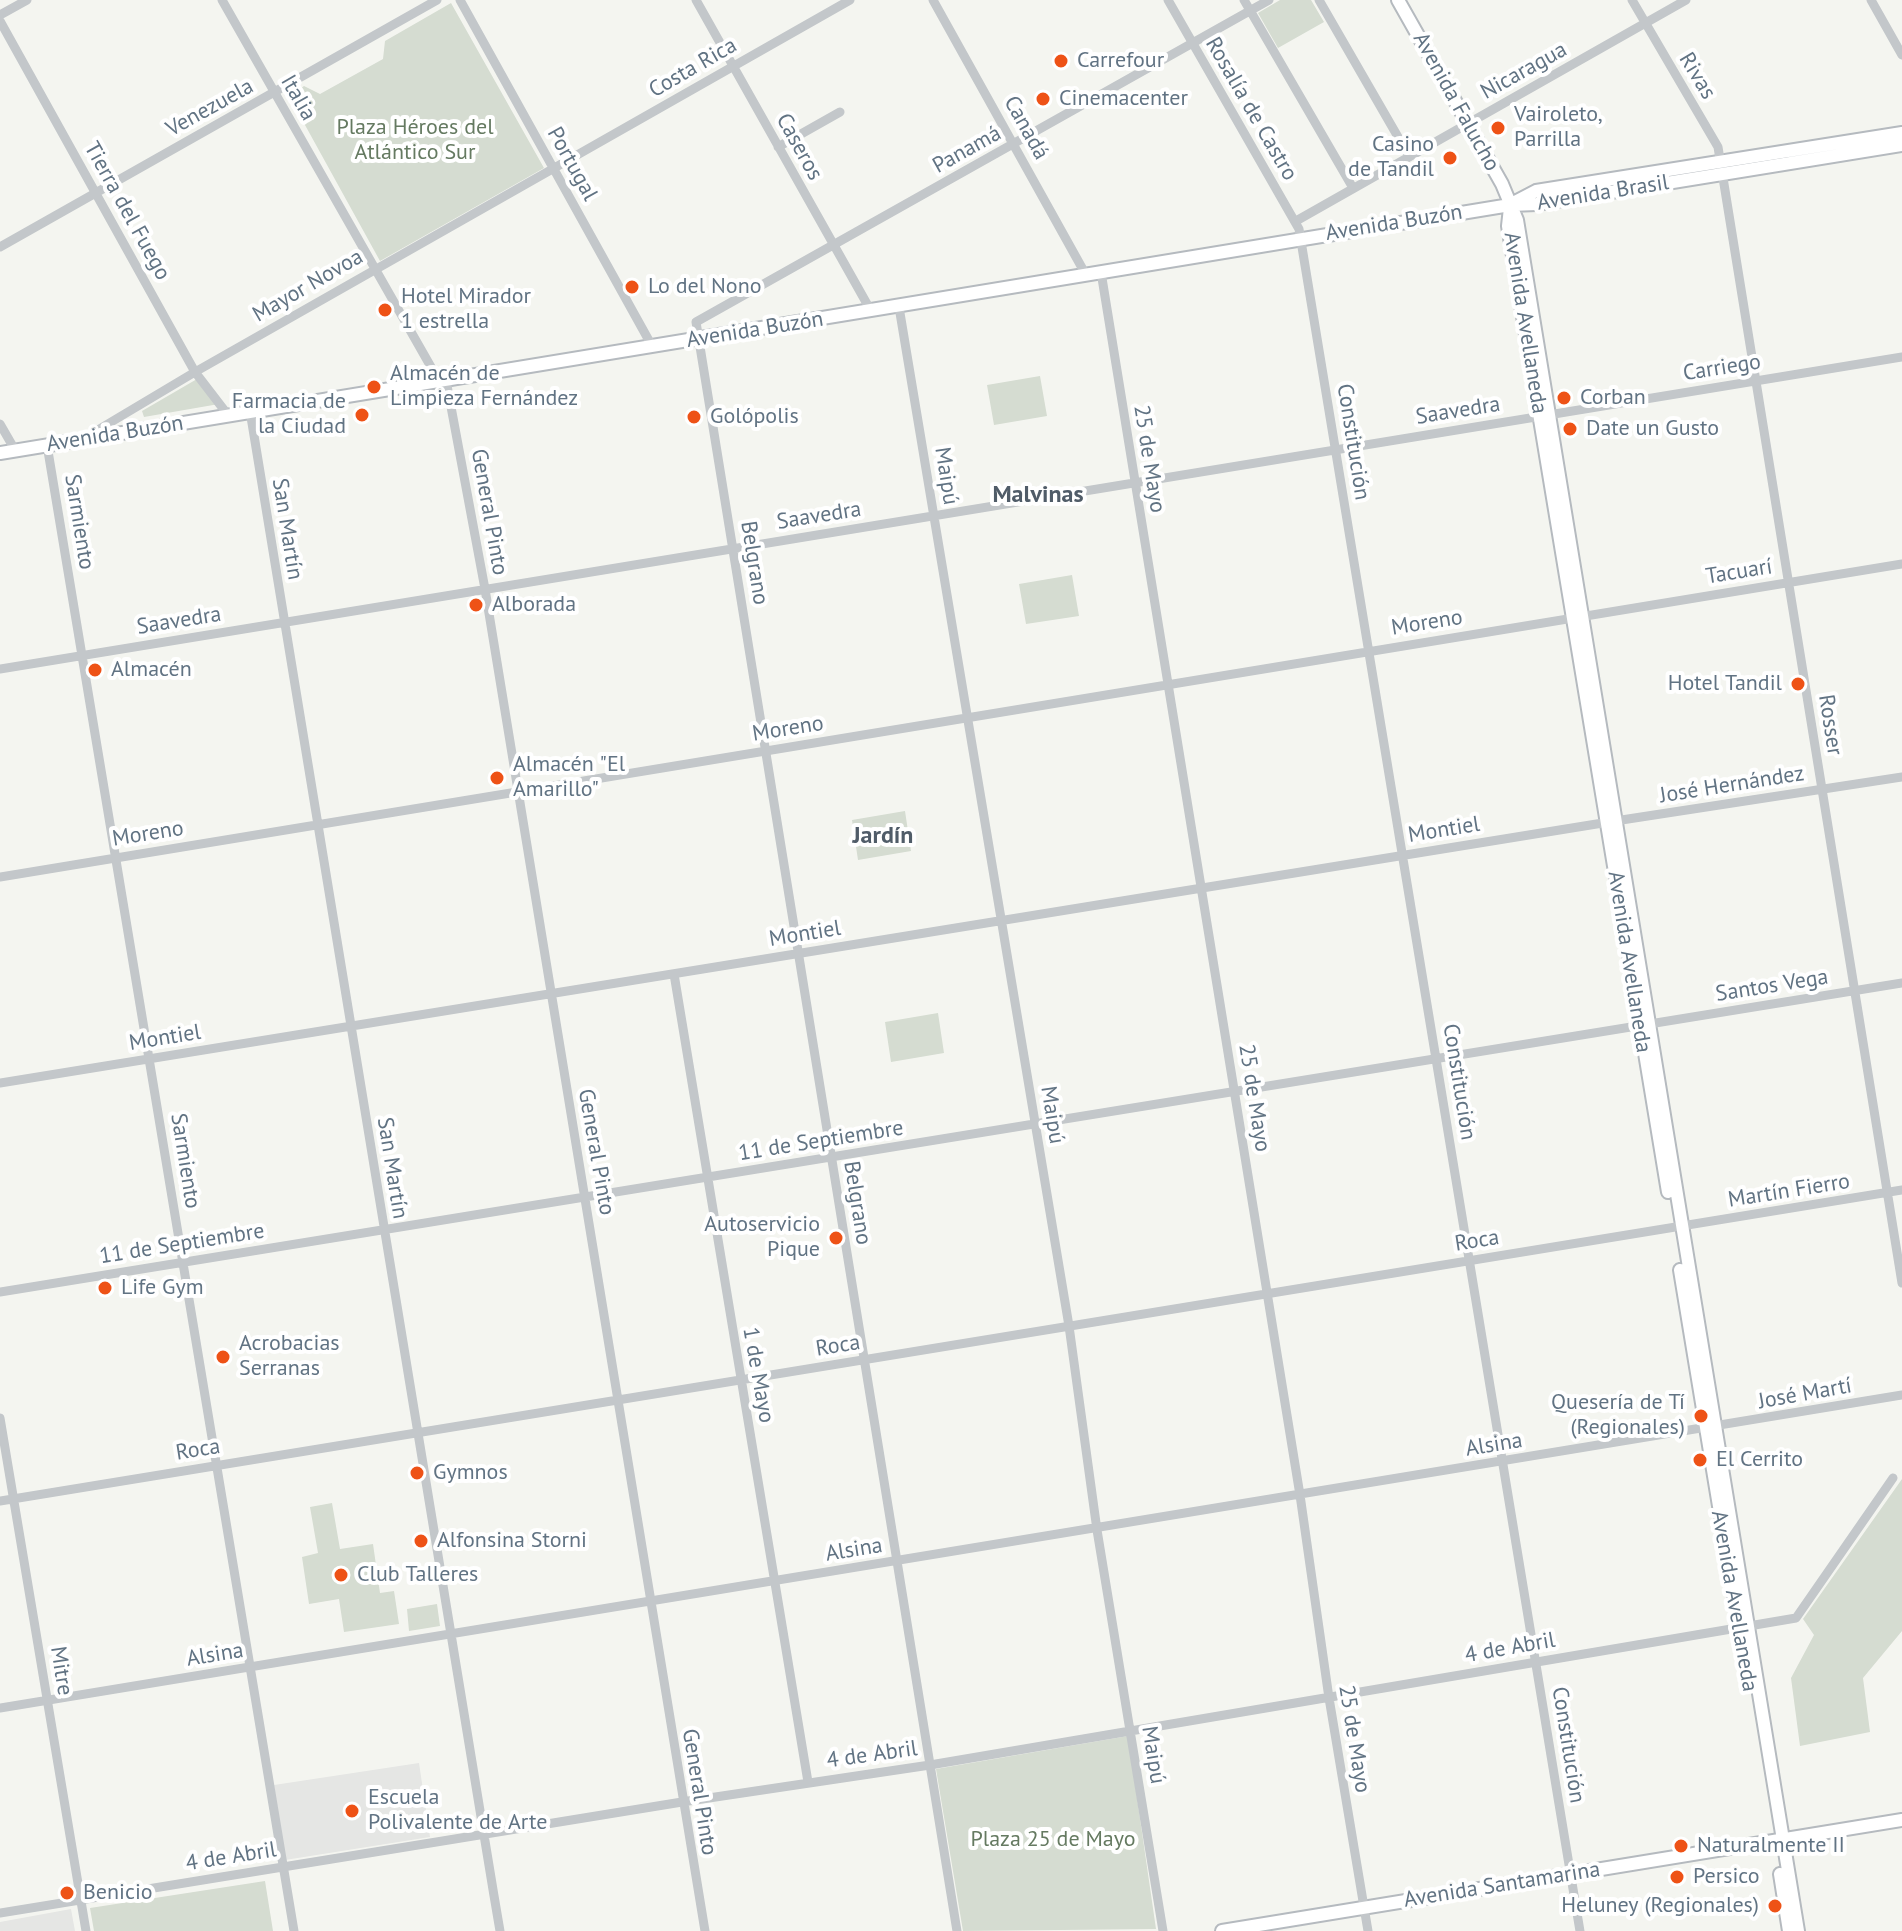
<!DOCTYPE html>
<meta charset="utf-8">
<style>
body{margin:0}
canvas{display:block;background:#f4f5f0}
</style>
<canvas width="1902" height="1931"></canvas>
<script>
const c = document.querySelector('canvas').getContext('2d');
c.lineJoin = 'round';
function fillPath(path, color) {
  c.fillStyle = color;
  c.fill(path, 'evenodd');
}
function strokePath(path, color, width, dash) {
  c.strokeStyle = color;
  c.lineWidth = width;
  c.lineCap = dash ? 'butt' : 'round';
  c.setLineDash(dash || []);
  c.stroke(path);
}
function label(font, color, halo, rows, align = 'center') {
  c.font = font + ' "PT Sans",sans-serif';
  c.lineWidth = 8;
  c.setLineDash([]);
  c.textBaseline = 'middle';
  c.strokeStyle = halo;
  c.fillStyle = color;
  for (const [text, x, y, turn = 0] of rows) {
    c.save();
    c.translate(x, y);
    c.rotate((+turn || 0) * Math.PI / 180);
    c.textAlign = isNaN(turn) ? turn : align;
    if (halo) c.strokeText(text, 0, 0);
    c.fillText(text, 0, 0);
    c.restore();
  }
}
const built = new Path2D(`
 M419,1763l11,74 -145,23 -11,-75z
 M71,1909l4,22h-75v-9z`);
const green = new Path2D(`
 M1280,0h31l13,22 -46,26 -20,-35z
 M451,3l93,165 -164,93 -91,-165 15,-10 16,8 63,-35 2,-18z
 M1040,376l7,40 -53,9 -7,-40z
 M197,379l22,25 -75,13 -2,-6z
 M1072,575l7,41 -53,8 -7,-40z
 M905,811l6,40 -53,9 -6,-40z
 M938,1013l6,40 -53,9 -6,-40z
 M1902,1479v152l-39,47 7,54 -70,14 -9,-68 23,-43 -11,-16z
 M332,1503l8,46 33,-5 7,49 14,-2 5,33 -55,8 -5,-33 -30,5 -7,-47 16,-4 -8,-46z
 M437,1604l3,22 -31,5 -2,-22z
 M1128,1736l28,193 -193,2 -27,-162z
 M265,1881l8,50h-179l-4,-23z`);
const minor = new Path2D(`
 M222,0l217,381
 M460,0l192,346
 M696,0l175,311
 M933,0l153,275
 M1168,0l131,229 281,1702
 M1244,0l109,188
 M1319,0l90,156
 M1632,0l86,147 184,1136
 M1871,0l31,55
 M0,15l27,-15
 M0,21l195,351 33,43
 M778,147l62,-35
 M1296,221l390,-221
 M0,247l437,-247
 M1101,272l199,1223 29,203 39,233
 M899,307l170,1019 28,204 66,401
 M446,380l39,209 220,1342
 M250,411c84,507 164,1014 250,1520
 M0,424l15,26
 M86,437l109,-65 655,-372
 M47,445l247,1486
 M0,669l1902,-312
 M0,877l1902,-313
 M674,974l134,808
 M0,1083l1615,-262 287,-44
 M0,1292l1902,-309
 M0,1418l86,513
 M0,1501l1902,-311
 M0,1708l1902,-313
 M0,1913l682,-111 248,-37 866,-147 97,-140
 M957,1931l-261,-1609 573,-322`);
const secondary = new Path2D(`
 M1398,0l104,184 15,36 281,1711
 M1513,203l23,-12 366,-58
 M1510,208l-2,18 160,966
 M0,453l1510,-248 27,-1 365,-59
 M1680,1270l55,333
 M1780,1874l9,57
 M1222,1931l680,-111`);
const markers = [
 [1061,61,8,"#ee5216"],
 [1043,99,8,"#ee5216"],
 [1498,128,8,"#ee5216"],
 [1450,158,8,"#ee5216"],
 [632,287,8,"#ee5216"],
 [385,310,8,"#ee5216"],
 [374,387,8,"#ee5216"],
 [1564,398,8,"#ee5216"],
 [362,415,8,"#ee5216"],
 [694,417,8,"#ee5216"],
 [1570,429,8,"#ee5216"],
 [476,605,8,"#ee5216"],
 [95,670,8,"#ee5216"],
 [1798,684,8,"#ee5216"],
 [497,778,8,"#ee5216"],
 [836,1238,8,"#ee5216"],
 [105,1288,8,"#ee5216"],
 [223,1357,8,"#ee5216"],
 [1701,1416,8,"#ee5216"],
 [1700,1460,8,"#ee5216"],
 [417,1473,8,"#ee5216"],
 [421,1541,8,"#ee5216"],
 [341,1575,8,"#ee5216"],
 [352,1811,8,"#ee5216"],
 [1681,1846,8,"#ee5216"],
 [1677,1877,8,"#ee5216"],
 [67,1893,8,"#ee5216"],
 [1775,1906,8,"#ee5216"]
];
const poiNames = [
 ["Carrefour",1077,61],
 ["Cinemacenter",1059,99],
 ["Vairoleto,",1514,115],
 ["Parrilla",1514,140],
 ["Casino",1434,145,"right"],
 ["de Tandil",1434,170,"right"],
 ["Lo del Nono",648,287],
 ["Hotel Mirador",401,297],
 ["1 estrella",401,322],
 ["Almacén de",390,374],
 ["Limpieza Fernández",390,399],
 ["Corban",1580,398],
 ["Farmacia de",346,402,"right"],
 ["la Ciudad",346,427,"right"],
 ["Golópolis",710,417],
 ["Date un Gusto",1586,429],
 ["Alborada",492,605],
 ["Almacén",111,670],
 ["Hotel Tandil",1782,684,"right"],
 ["Almacén \"El",513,765],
 ["Amarillo\"",513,790],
 ["Autoservicio",820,1225,"right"],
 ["Pique",820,1250,"right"],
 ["Life Gym",121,1288],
 ["Acrobacias",239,1344],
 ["Serranas",239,1369],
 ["Quesería de Tí",1685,1403,"right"],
 ["(Regionales)",1685,1428,"right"],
 ["El Cerrito",1716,1460],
 ["Gymnos",433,1473],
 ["Alfonsina Storni",437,1541],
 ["Club Talleres",357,1575],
 ["Escuela",368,1798],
 ["Polivalente de Arte",368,1823],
 ["Naturalmente II",1697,1846],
 ["Persico",1693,1877],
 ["Benicio",83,1893],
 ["Heluney (Regionales)",1759,1906,"right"]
];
const streetNames = [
 ["Costa Rica",693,68,-30],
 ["Nicaragua",1524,71,-29],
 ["Rivas",1697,76,59],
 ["Italia",298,98,60],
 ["Avenida Falucho",1456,102,61],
 ["Venezuela",210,108,-29],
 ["Rosalía de Castro",1251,109,60],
 ["Canadá",1026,128,61],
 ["Caseros",799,147,61],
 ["Panamá",967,150,-29],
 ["Portugal",572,164,61],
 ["Avenida Brasil",1603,193,-9],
 ["Tierra del Fuego",127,211,61],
 ["Avenida Buzón",1394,223,-9],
 ["Mayor Novoa",308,286,-30],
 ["Avenida Avellaneda",1525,323,81],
 ["Avenida Buzón",755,330,-9],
 ["Carriego",1722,368,-9],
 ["Saavedra",1458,411,-9],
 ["Avenida Buzón",115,434,-9],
 ["Constitución",1353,442,81],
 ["25 de Mayo",1149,459,81],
 ["Maipú",946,476,81],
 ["General Pinto",489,512,80],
 ["Saavedra",819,516,-9],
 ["Sarmiento",79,522,81],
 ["San Martín",287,529,81],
 ["Belgrano",754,563,81],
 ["Tacuarí",1739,572,-9],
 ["Saavedra",179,621,-9],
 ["Moreno",1427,623,-9],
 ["Rosser",1830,725,81],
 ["Moreno",788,729,-9],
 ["José Hernández",1732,785,-9],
 ["Montiel",1444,830,-9],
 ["Moreno",148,834,-9],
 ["Montiel",805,934,-9],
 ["Avenida Avellaneda",1629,962,81],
 ["Santos Vega",1772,986,-9],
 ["Montiel",165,1038,-9],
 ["Constitución",1459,1082,81],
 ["25 de Mayo",1254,1098,81],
 ["Maipú",1052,1115,81],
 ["11 de Septiembre",821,1141,-9],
 ["General Pinto",596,1152,80],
 ["Sarmiento",185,1161,81],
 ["San Martín",392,1168,81],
 ["Martín Fierro",1789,1191,-9],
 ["Belgrano",857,1203,81],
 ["Roca",1477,1241,-9],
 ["11 de Septiembre",182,1244,-9],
 ["Roca",838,1346,-9],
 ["1 de Mayo",758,1375,80],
 ["José Martí",1805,1394,-10],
 ["Alsina",1494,1445,-9],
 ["Roca",198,1450,-9],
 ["Alsina",854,1550,-9],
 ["Avenida Avellaneda",1734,1601,80],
 ["4 de Abril",1510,1648,-10],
 ["Alsina",215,1655,-9],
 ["Mitre",61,1671,81],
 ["25 de Mayo",1354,1739,81],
 ["Constitución",1568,1745,81],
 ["4 de Abril",872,1755,-8],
 ["Maipú",1153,1755,81],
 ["General Pinto",699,1792,81],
 ["4 de Abril",231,1857,-9],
 ["Avenida Santamarina",1502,1885,-9]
];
const parkNames = [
 ["Plaza Héroes del",415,128],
 ["Atlántico Sur",415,153],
 ["Plaza 25 de Mayo",1053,1840]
];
const neighbourhoodNames = [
 ["Malvinas",1038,495],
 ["Jardín",883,836]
];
fillPath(built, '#e5e6e4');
fillPath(green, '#d5dcd1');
strokePath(secondary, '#b5babf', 16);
strokePath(minor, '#c3c7ca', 9);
strokePath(secondary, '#fff', 12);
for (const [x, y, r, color] of markers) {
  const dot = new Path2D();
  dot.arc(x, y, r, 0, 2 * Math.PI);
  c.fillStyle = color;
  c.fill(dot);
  strokePath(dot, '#fff', 3);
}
label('22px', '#617383', '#fff', poiNames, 'left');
label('22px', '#617383', '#fff', streetNames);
label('22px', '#657a61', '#fff', parkNames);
label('bold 24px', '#505c68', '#fff', neighbourhoodNames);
</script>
